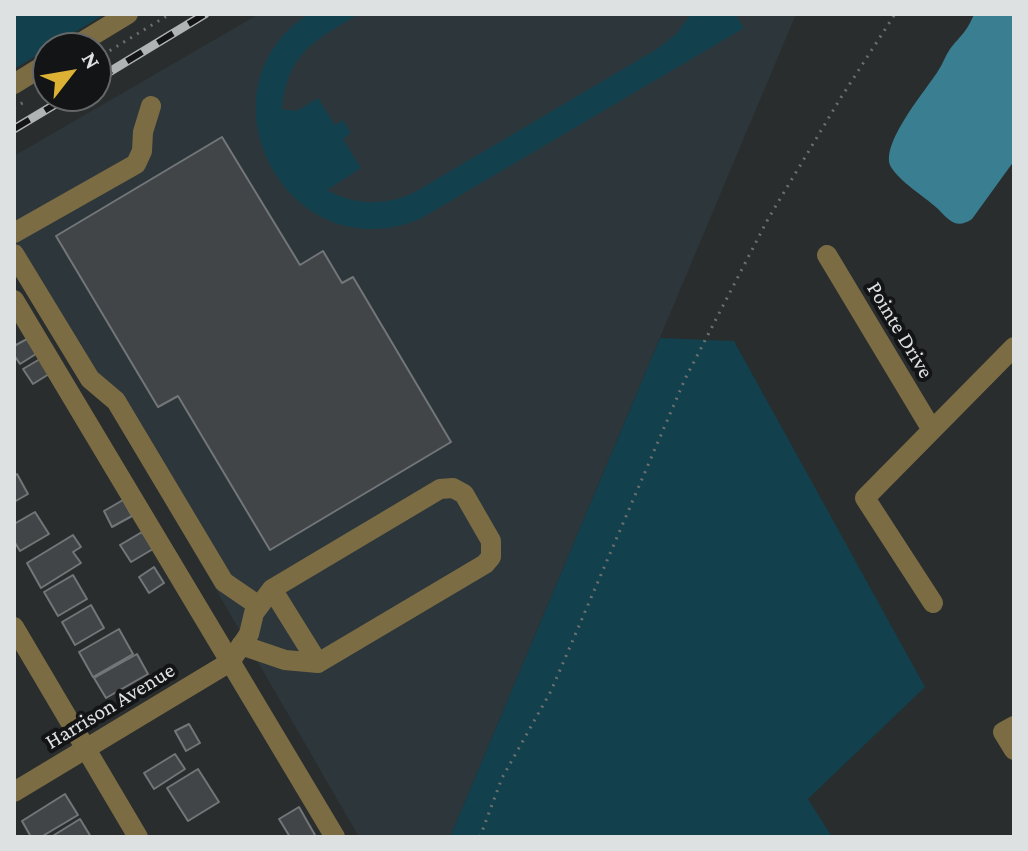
<!DOCTYPE html>
<style>
body{margin:0}
#map{position:relative;width:1028px;height:851px;overflow:hidden;background:#292d2e;font-family:"Crimson Pro",serif}
canvas{display:block}
.frame{position:absolute;inset:0;border:16px solid #dee1e1;pointer-events:none}
.north{position:absolute;left:32px;top:32px;width:80px;height:80px;box-sizing:border-box;background:#131415;border:2px solid #646667;border-radius:50%;rotate:59deg;font-size:22px;font-weight:700;line-height:32px;text-align:center;color:#dee1e1}
.north::after{content:'';display:block;margin:auto;width:28px;height:36px;background:#ddb133;clip-path:polygon(50% 0,100% 100%,50% 72%,0 100%)}
</style>
<div id="map">
<canvas width="1028" height="851"></canvas>
<div class="frame"></div>
<div class="north">N</div>
</div>
<script>
const c = document.querySelector('canvas').getContext('2d');
c.lineJoin = 'round';
function fillPath(path, color) {
  c.fillStyle = color;
  c.fill(path, 'evenodd');
}
function strokePath(path, color, width, dash) {
  c.strokeStyle = color;
  c.lineWidth = width;
  c.lineCap = dash ? 'butt' : 'round';
  c.setLineDash(dash || []);
  c.stroke(path);
}
function label(font, color, halo, rows, align = 'center') {
  c.font = font + ' "Crimson Pro",serif';
  c.lineWidth = 8;
  c.setLineDash([]);
  c.textBaseline = 'middle';
  c.strokeStyle = halo;
  c.fillStyle = color;
  for (const [text, x, y, turn = 0] of rows) {
    c.save();
    c.translate(x, y);
    c.rotate((+turn || 0) * Math.PI / 180);
    c.textAlign = isNaN(turn) ? turn : align;
    if (halo) c.strokeText(text, 0, 0);
    c.fillText(text, 0, 0);
    c.restore();
  }
}
const built = new Path2D(`
 M259,14h537l-346,823h-91l-345,-597v-84z`);
const green = new Path2D(`
 M14,14h91l-91,55z
 M309,14h50c-45,27 -71,38 -77,95l15,2 21,-13 17,27 8,-5 8,13 -8,6 18,29 -34,22c29,16 58,16 88,2l242,-143 19,-15 15,-20h44l9,14 -324,191c-134,55 -228,-131 -111,-205z
 M660,338l74,3 191,346 -117,112 24,38h-382z`);
const water = new Path2D(`
 M974,14h40v147l-42,58c-16,11 -23,1 -35,-11 -13,-12 -37,-26 -46,-41 -12,-22 35,-77 47,-96 5,-7 7,-15 12,-22 11,-14 17,-17 24,-35z`);
const building = new Path2D(`
 M222,137l78,128 23,-14 19,32 11,-6 98,165 -181,108 -92,-154 -20,11 -102,-171z
 M27,339l9,15 -16,10 -6,-9v-9z
 M40,359l9,15 -16,10 -10,-15z
 M17,474l11,20 -14,8v-26z
 M123,500l9,16 -20,11 -8,-16z
 M35,512l14,22 -29,17 -6,-10v-17z
 M142,532l11,17 -22,13 -11,-17z
 M73,535l8,12 -8,5 8,11 -40,25 -14,-25z
 M154,567l10,16 -15,10 -10,-16z
 M73,575l14,24 -29,17 -14,-24z
 M91,605l13,23 -29,17 -13,-23z
 M119,629l14,25 -40,23 -14,-25z
 M137,654l11,20 -42,24 -12,-20z
 M189,724l11,19 -14,8 -11,-20z
 M175,754l10,15 -31,20 -10,-16z
 M198,769l21,33 -31,19 -21,-33z
 M65,794l13,21 -37,22h-10l-9,-16z
 M299,807l16,28 -3,2h-22l-11,-18z
 M80,819l11,18h-40z`);
const path = new Path2D(`
 M96,59l74,-45
 M14,108l10,-6
 M480,837l22,-59 49,-87 134,-312 83,-160 72,-120 55,-85`);
const minor = new Path2D(`
 M72,48l56,-34
 M14,84l34,-21
 M14,233l122,-69 6,-13 1,-19 8,-26
 M14,254l76,125 26,22 108,181 35,24
 M827,255l105,175
 M14,300l321,537
 M272,589l46,74
 M933,603l-68,-105 149,-151
 M14,627l124,210
 M1014,726l-11,6 11,18
 M14,792l216,-130 19,-28 5,-21 18,-24 168,-100 13,-1 11,6 27,47v16l-6,7 -167,99 -33,-3 -44,-15`);
const rail = new Path2D(`
 M96,80l109,-66
 M14,129l55,-33`);
const streetNames = [
 ["Pointe Drive",900,330,59],
 ["Harrison Avenue",110,706,-31]
];
fillPath(built, '#2d373b');
fillPath(green, '#12404c');
fillPath(water, '#3a7e92');
fillPath(building, '#414547');
strokePath(building, '#727678', 2);
strokePath(path, '#6b6f6f', 3, [2, 6]);
strokePath(minor, '#7c6c44', 20);
strokePath(rail, '#b1b4b4', 9);
strokePath(rail, '#131415', 6, [18]);
label('22px', '#dee1e1', '#131415', streetNames);
</script>
